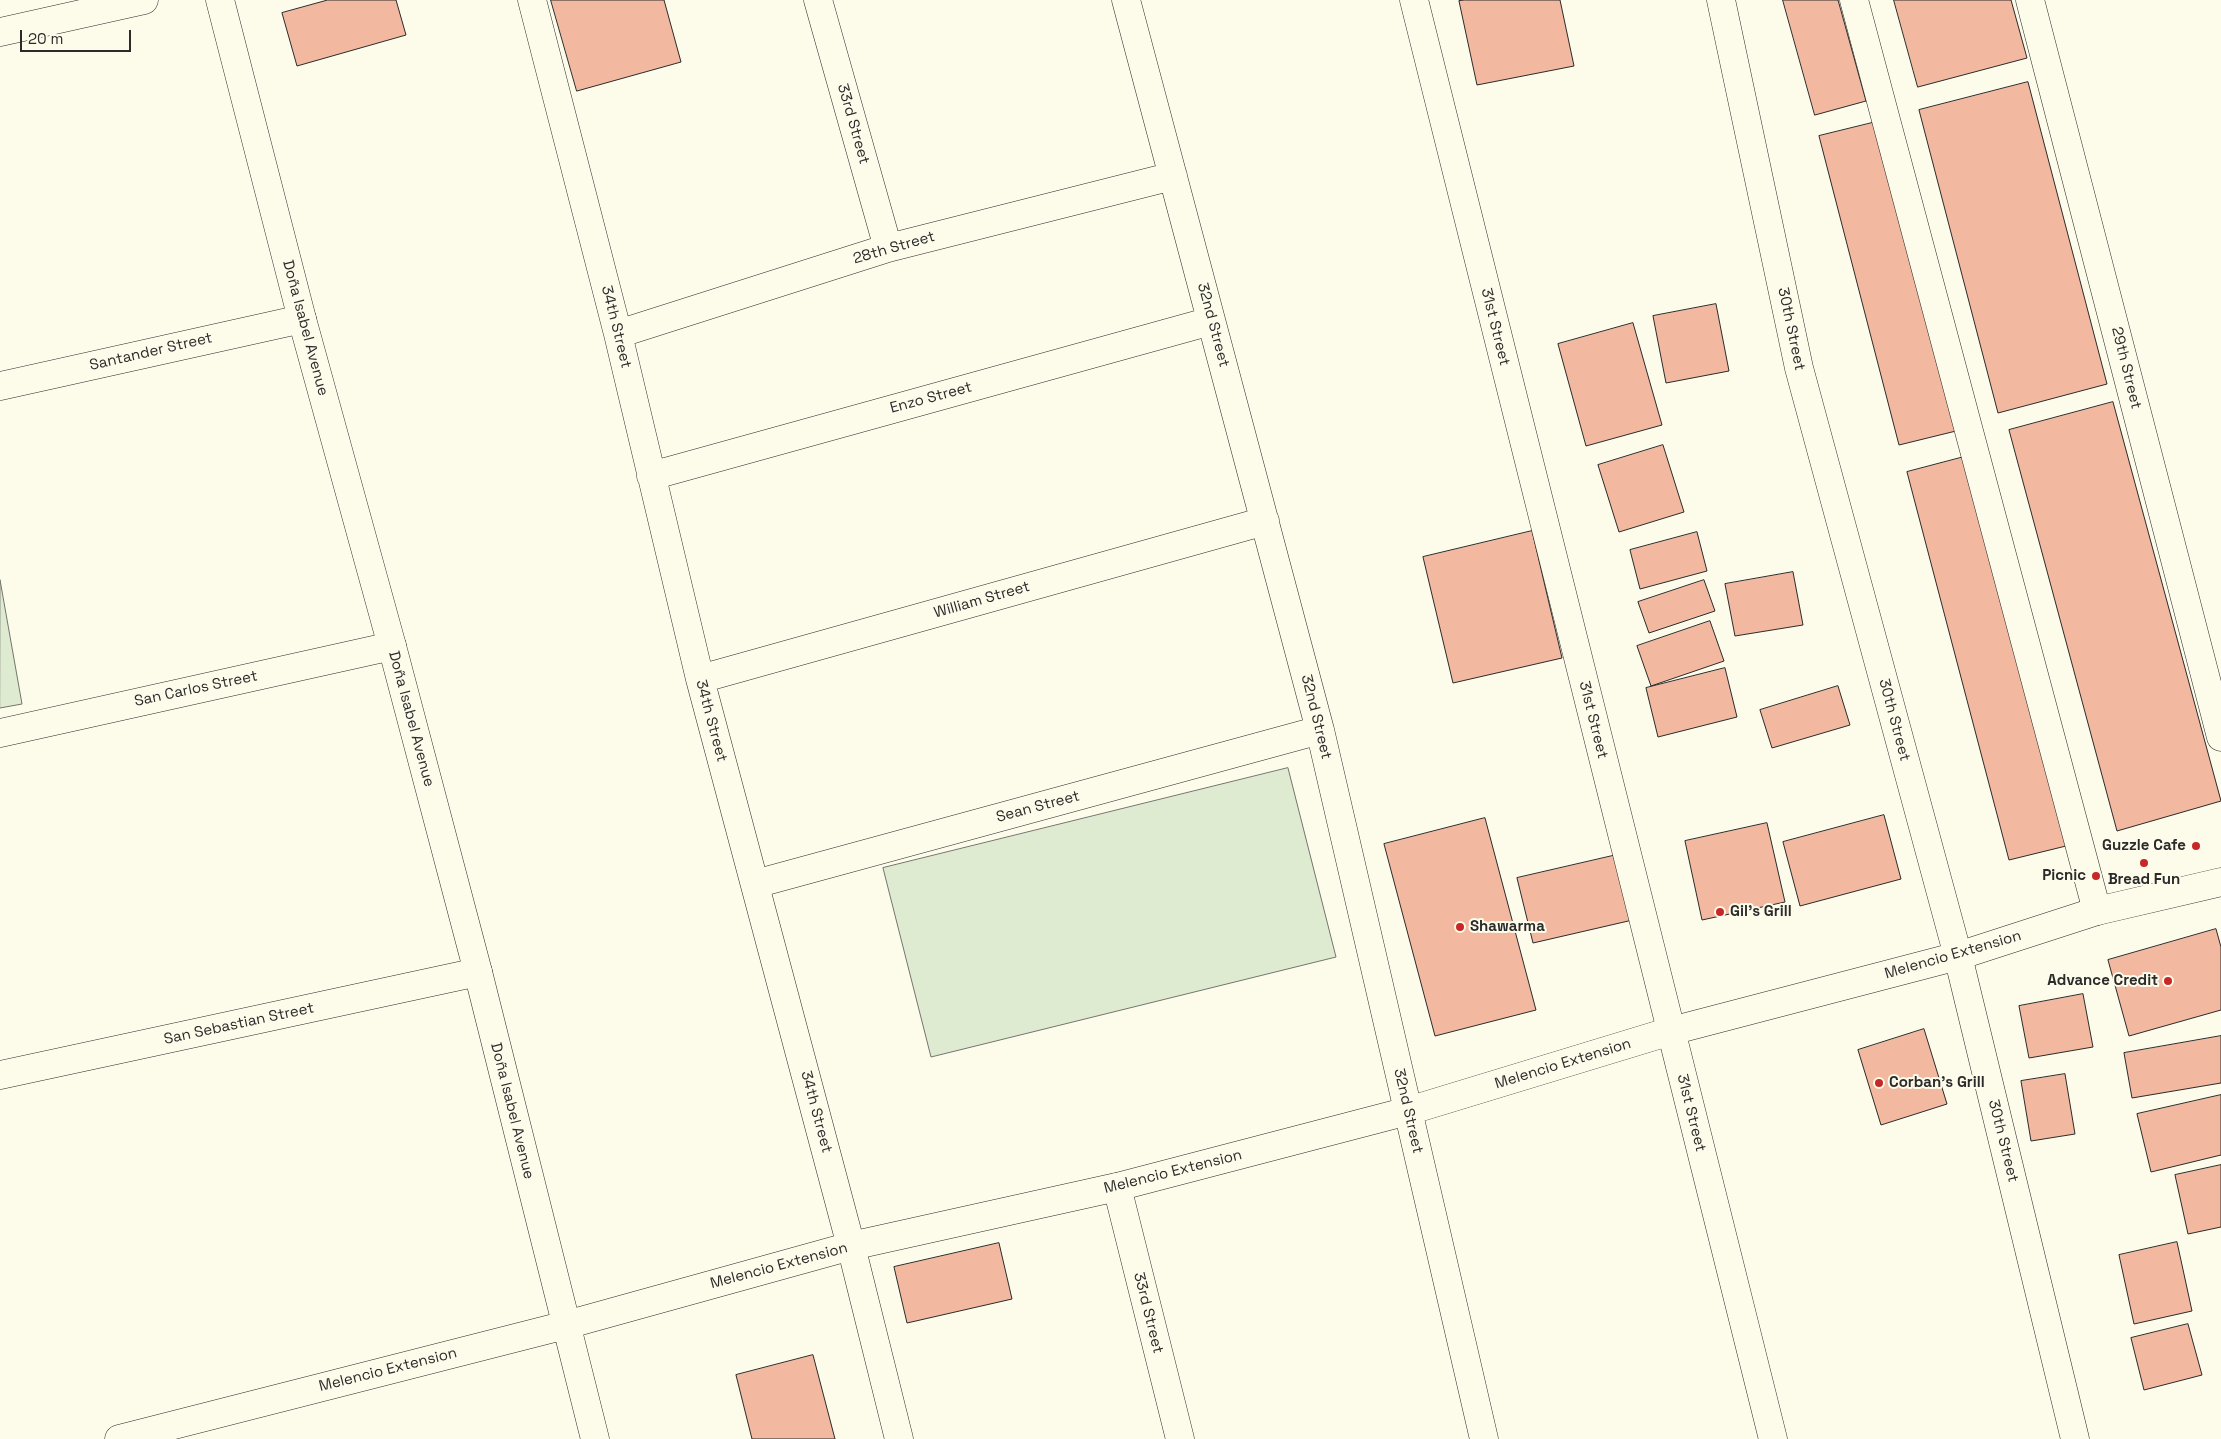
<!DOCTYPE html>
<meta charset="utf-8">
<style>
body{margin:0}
#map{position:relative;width:2221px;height:1439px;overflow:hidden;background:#fdfbea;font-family:"Space Grotesk",sans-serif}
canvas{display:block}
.scale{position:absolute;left:20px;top:30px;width:111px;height:22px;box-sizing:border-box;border:2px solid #2b2b2b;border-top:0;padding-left:6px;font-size:15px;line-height:18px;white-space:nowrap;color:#2b2b2b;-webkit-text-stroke:4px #fdfbea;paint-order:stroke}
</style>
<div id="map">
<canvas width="2221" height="1439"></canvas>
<div class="scale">20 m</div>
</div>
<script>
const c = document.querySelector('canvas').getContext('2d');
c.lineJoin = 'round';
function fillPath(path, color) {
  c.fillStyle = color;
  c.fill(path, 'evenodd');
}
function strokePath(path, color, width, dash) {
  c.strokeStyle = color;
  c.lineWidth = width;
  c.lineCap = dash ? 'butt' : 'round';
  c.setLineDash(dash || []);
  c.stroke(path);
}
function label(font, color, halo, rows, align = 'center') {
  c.font = font + ' "Space Grotesk",sans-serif';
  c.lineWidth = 4;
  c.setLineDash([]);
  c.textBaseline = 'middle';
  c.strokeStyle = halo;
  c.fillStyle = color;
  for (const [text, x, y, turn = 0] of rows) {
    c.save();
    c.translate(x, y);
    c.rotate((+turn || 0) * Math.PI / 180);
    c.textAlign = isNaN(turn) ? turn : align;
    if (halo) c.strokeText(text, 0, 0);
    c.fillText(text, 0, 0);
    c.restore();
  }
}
const green = new Path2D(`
 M0,580l22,124 -22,4z
 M1288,768l48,189 -405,100 -48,-189z`);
const building = new Path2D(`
 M328,0h68l10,35 -109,31 -15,-53z
 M551,0h113l17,62 -104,29z
 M1465,0h95l14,66 -97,19 -18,-84z
 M1783,0h55l28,101 -51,14z
 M1894,0h117l16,58 -109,29z
 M2028,82l79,302 -109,29 -79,-303z
 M1876,122l80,309 -57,14 -80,-309z
 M1716,304l13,67 -63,12 -13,-67z
 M1633,323l29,102 -76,21 -28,-102z
 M2113,402l108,399 -104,30 -108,-401z
 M1663,445l21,67 -65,20 -21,-67z
 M1964,457l102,389 -57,14 -102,-388z
 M1532,531l30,127 -109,25 -30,-126z
 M1697,532l10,39 -67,18 -10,-39z
 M1793,572l10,53 -68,11 -10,-52z
 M1704,580l11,31 -66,22 -11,-31z
 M1710,621l14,40 -73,25 -14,-40z
 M1725,668l12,49 -79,20 -12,-49z
 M1838,686l12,39 -78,23 -12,-38z
 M1884,815l17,64 -101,27 -17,-64z
 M1485,818l51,192 -101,26 -51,-192z
 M1767,823l18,79 -83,18 -17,-79z
 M1621,854l16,65 -104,24 -16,-65z
 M2216,929l5,18v63l-92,26 -21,-76z
 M2083,994l10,53 -64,11 -10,-52z
 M1924,1029l23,75 -66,21 -23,-75z
 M2221,1036v47l-89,15 -8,-45z
 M2065,1074l10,60 -44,7 -10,-60z
 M2221,1095v60l-70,17 -14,-58z
 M2221,1165v62l-33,7 -13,-59z
 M2177,1242l15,69 -58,13 -15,-69z
 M999,1243l13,56 -105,24 -13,-56z
 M2188,1324l14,51 -58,15 -13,-52z
 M813,1355l22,84h-83l-16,-64z`);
const minor = new Path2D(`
 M532,0l86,334 82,345 151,567 48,193
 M818,0l70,248
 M1126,0l194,730 164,709
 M1414,0l359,1439
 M1721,0l78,368 159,588 117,483
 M1854,0l243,911
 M2030,0l191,737
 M618,334l270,-86 285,-72
 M0,386l302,-67
 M651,476l560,-155
 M700,679l565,-158
 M0,733l392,-87
 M755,884l565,-154
 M0,1075l478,-103
 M1117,1187l63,252`);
const tertiary = new Path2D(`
 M220,0l82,319 90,327 86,326 117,467
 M0,32l144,-32
 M119,1439l447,-114 285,-79 266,-59 291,-76 263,-80 287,-75 139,-45 124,-29`);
const markers = [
 [2196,846,5,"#c62828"],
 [2144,863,5,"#c62828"],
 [2096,876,5,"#c62828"],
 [1720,912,5,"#c62828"],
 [1460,927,5,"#c62828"],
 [2168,981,5,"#c62828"],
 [1879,1083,5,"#c62828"]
];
const streetNames = [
 ["33rd Street",853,124,74],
 ["28th Street",894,248,-16],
 ["32nd Street",1213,325,75],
 ["34th Street",616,327,76],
 ["31st Street",1495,327,76],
 ["Doña Isabel Avenue",305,328,75],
 ["30th Street",1791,329,78],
 ["Santander Street",151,352,-13],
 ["29th Street",2126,368,76],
 ["Enzo Street",931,398,-15],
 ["William Street",982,600,-16],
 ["San Carlos Street",196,689,-12],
 ["32nd Street",1316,717,76],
 ["Doña Isabel Avenue",411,719,75],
 ["31st Street",1593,720,76],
 ["30th Street",1894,720,75],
 ["34th Street",711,721,75],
 ["Sean Street",1038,807,-15],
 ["Melencio Extension",1953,955,-16],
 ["San Sebastian Street",239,1024,-12],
 ["Melencio Extension",1563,1064,-17],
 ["Doña Isabel Avenue",512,1111,76],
 ["32nd Street",1408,1111,77],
 ["34th Street",816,1112,75],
 ["31st Street",1691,1113,76],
 ["30th Street",2003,1141,76],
 ["Melencio Extension",1173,1172,-14],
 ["Melencio Extension",779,1266,-15],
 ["33rd Street",1148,1313,76],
 ["Melencio Extension",388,1370,-14]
];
const poiNames = [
 ["Guzzle Cafe",2186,846],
 ["Picnic",2086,876],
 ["Bread Fun",2144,880,"center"],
 ["Gil's Grill",1730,912,"left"],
 ["Shawarma",1470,927,"left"],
 ["Advance Credit",2158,981],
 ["Corban's Grill",1889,1083,"left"]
];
fillPath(green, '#deebd1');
strokePath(green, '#74746e', 1);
fillPath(building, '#f2b8a0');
strokePath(building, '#2b2b2b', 1);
strokePath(minor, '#2b2b2b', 29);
strokePath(tertiary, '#2b2b2b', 29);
strokePath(minor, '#fdfbea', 28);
strokePath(tertiary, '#fdfbea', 28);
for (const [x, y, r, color] of markers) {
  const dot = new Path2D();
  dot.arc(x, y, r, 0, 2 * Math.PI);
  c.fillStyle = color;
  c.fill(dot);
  strokePath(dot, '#fdfbea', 2);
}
label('15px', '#2b2b2b', '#fdfbea', streetNames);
label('bold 15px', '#2b2b2b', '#fdfbea', poiNames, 'right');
</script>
